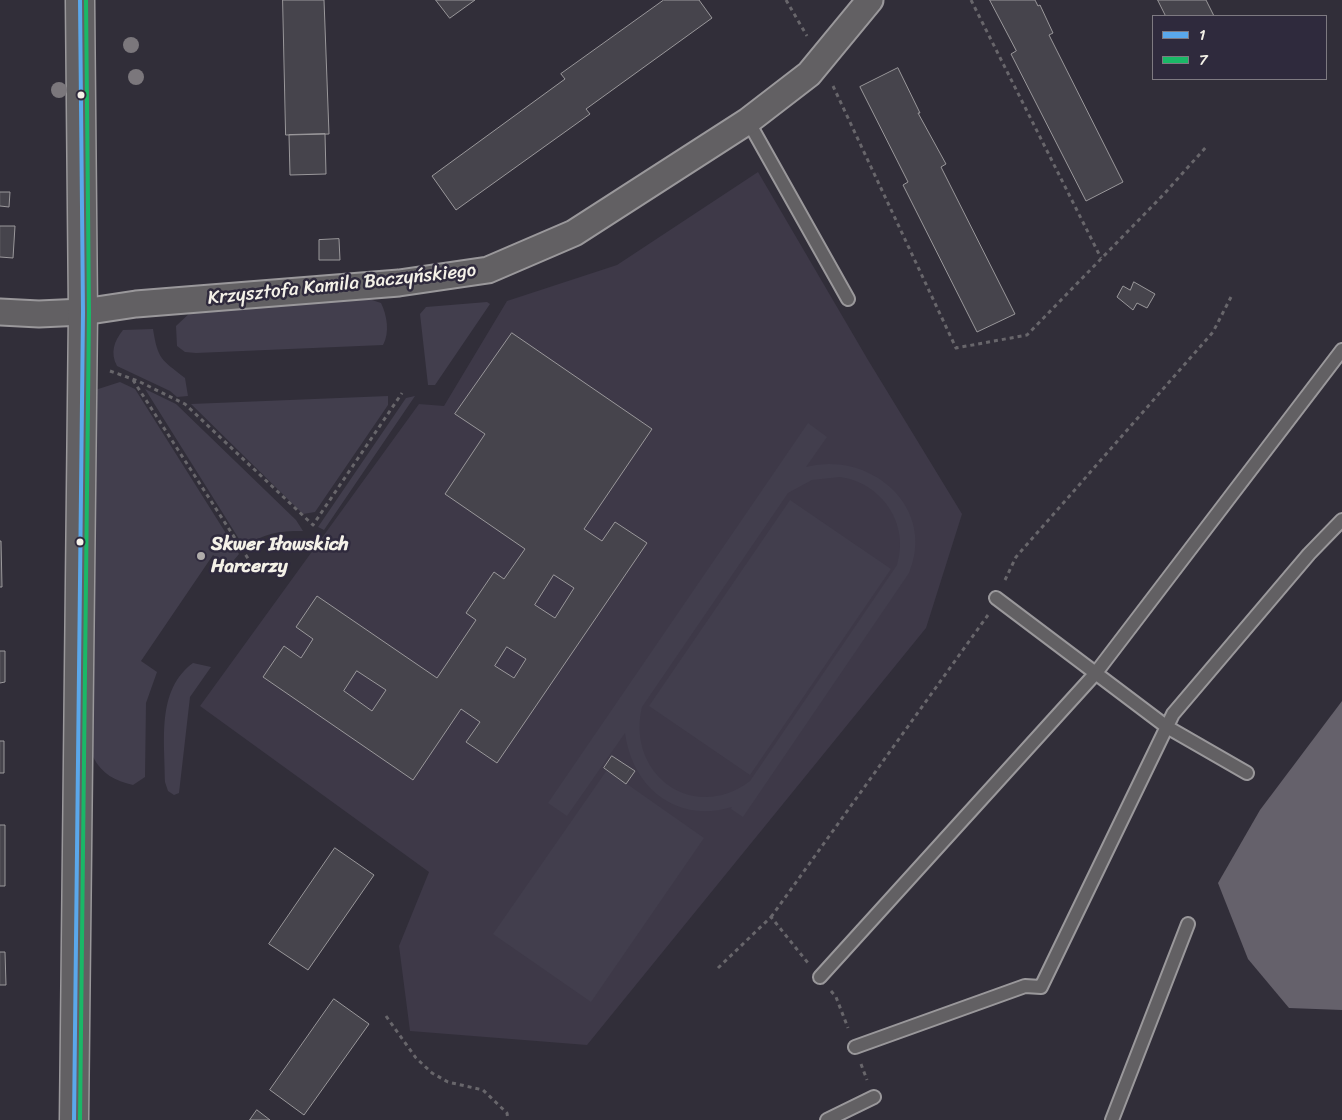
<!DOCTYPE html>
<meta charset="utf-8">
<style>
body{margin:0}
#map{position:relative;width:1342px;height:1120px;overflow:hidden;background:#312e39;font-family:Sriracha,sans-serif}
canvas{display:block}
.legend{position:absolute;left:1152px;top:15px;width:175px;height:65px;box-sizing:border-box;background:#2f2a3d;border:1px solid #7e7a81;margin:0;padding:6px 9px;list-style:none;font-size:15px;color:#f4f1e8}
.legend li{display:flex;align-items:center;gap:10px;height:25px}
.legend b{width:25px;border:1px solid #7e7a81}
</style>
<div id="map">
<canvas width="1342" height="1120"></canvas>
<ul class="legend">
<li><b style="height:6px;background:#5aa8eb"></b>1</li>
<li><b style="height:6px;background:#1ab867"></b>7</li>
</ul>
</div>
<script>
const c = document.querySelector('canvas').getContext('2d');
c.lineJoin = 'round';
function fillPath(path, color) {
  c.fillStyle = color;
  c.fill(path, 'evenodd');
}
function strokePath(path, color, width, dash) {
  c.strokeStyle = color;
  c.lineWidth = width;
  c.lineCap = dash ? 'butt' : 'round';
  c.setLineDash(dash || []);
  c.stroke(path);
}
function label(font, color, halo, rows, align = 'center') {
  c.font = font + ' Sriracha,sans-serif';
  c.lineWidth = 5;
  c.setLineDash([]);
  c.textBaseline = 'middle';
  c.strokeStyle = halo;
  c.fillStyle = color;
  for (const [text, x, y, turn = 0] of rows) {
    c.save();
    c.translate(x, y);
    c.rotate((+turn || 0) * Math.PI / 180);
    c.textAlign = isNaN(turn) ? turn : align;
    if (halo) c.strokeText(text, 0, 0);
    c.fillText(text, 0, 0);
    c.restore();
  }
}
const built = new Path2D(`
 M758,172l110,188 94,154 -36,114 -339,417 -177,-14 -11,-85 30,-74 -229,-166 219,-302 25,2 63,-105 110,-36z`);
const green = new Path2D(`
 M369,299l12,4c6,12 9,30 2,42l-187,8 -11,-1 -8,-6 -1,-20 17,-16z
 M487,302l3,2 -55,81h-7l-8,-71 6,-7z
 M153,329c5,31 8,30 32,49l3,18 -11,1 -7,-6 -53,-25c-7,-13 -3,-25 6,-36z
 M120,382l15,7 104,165 -10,12 -16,-11 -72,106 16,11 -11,31 -1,74 -12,8c-18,-4 -31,-11 -40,-28l2,-367z
 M145,389l31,15 120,116 7,11c-26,0 -37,2 -59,16z
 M388,396v9l-73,107 -12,2 -112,-110z
 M415,396l-91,134 -6,-3 88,-129z
 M808,423l19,14 -21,30c64,-17 131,40 103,106l-166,244 -12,-8 1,-2c-56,17 -100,-20 -107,-74l-58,83 -19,-13zM840,477c42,6 70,47 57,88l-147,216c-57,43 -124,-7 -108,-74l146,-214 24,-13z
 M790,500l101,69 -141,206 -101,-69z
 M193,663l18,4 -21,30 -11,96 -5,2 -6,-4 -3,-9c0,-41 -9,-92 28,-119z
 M607,770l97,68 -113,164 -98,-68z`);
const water = new Path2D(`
 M1342,701v309l-53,-2 -41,-49 -30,-76 42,-73z`);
const building = new Path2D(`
 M283,0h41l5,134 -43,1z
 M436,0h39l-25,18z
 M664,0h35l13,18 -126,91 4,5 -134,96 -24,-34 133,-97 -4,-5z
 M990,0h45l3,6 2,-1 13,28 -4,2 74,147 -37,19 -75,-147 5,-3z
 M1158,0h48l8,16h-48z
 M898,68l22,45h-2l28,51 -5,3 74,147 -38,18 -74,-147 5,-3 -48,-95z
 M325,134l1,40 -36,1 -1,-40z
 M0,192h10l-1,15 -9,-1z
 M0,226h15l-2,32 -13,-1z
 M339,239l1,21h-21v-20z
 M1134,282l21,12 -8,14 -10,-5 -4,7 -16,-13 6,-11 7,4z
 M512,333l140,96 -68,100 18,12 13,-19 32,21 -150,220 -31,-21 14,-20 -19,-13 -48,71 -150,-103 21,-31 17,12 12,-19 -17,-12 21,-31 120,82 39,-58 -10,-7 28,-41 10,7 21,-30 -80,-55 40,-60 -30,-20zM554,575l20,13 -19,30 -20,-13zM507,647l19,12 -12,19 -19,-12zM357,671l29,19 -14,21 -28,-20z
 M0,541h1l1,46h-2z
 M0,651h5v31l-5,1z
 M0,741h4v32h-4z
 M612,756l23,15 -9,13 -22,-16z
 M0,825h5v61h-5z
 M335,848l39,27 -66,95 -39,-26z
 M0,952h5l1,33h-6z
 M334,999l35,25 -65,91 -34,-25z
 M257,1110l13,10h-20z`);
const path = new Path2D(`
 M786,0l21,36
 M971,0l130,258
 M833,86l123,262 71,-13 138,-142 41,-46
 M110,371l28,10 47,23 128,121 89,-132
 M133,380l116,180
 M1005,580l11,-23 197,-225 18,-35
 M771,917l217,-302
 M718,968l53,-51 37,46
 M831,991l5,6 12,31
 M386,1016l30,42 16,15 16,9 35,8 24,23 1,7
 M861,1064l6,16`);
const lane = new Path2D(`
 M748,121l100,178
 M996,598l171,129 80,46
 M820,977l275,-303 247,-324
 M855,1047l170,-61 16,1 132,-273 136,-160 33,-34
 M827,1120l47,-23
 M1112,1120l76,-196`);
const street = new Path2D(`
 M0,312l39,2 44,-2 53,-8 263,-21 89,-13 86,-37 174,-112 61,-47 61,-74`);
const secondary = new Path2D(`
 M74,1120l9,-808 -3,-312`);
const bus1 = new Path2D(`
 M74,1120l9,-808 -3,-312`);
const bus2 = new Path2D(`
 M80,1120l9,-808 -3,-312`);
const trees = [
 [131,45],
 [136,77],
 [59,90]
];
const markers = [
 [81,95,4.5,"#f4f1e8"],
 [80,542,4.5,"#f4f1e8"],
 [201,556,5,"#b0adab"]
];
const streetNames = [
 ["Krzysztofa Kamila Baczyńskiego",342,285,-6]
];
const poiNames = [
 ["Skwer Iławskich",211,545],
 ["Harcerzy",211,567]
];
fillPath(built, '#3e3948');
fillPath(green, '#423e4d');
fillPath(water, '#65616b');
fillPath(building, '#46444c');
strokePath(building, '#9a989b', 1);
strokePath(lane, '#9a989b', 16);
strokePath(street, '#9a989b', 29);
strokePath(secondary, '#9a989b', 31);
strokePath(path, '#68666b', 3, [4, 4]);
strokePath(lane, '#626063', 12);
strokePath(street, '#626063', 25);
strokePath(secondary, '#626063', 28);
strokePath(bus1, '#5aa8eb', 4);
strokePath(bus2, '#1ab867', 4);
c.fillStyle = '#7b777c';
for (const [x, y] of trees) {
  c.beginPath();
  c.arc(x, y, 8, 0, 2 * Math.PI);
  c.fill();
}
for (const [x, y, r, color] of markers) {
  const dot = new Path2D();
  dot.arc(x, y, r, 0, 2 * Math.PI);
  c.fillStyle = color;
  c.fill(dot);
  strokePath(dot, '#2f2a3d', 2);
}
label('19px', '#f4f1e8', '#2f2a3d', streetNames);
label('bold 19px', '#f4f1e8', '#2f2a3d', poiNames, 'left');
</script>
